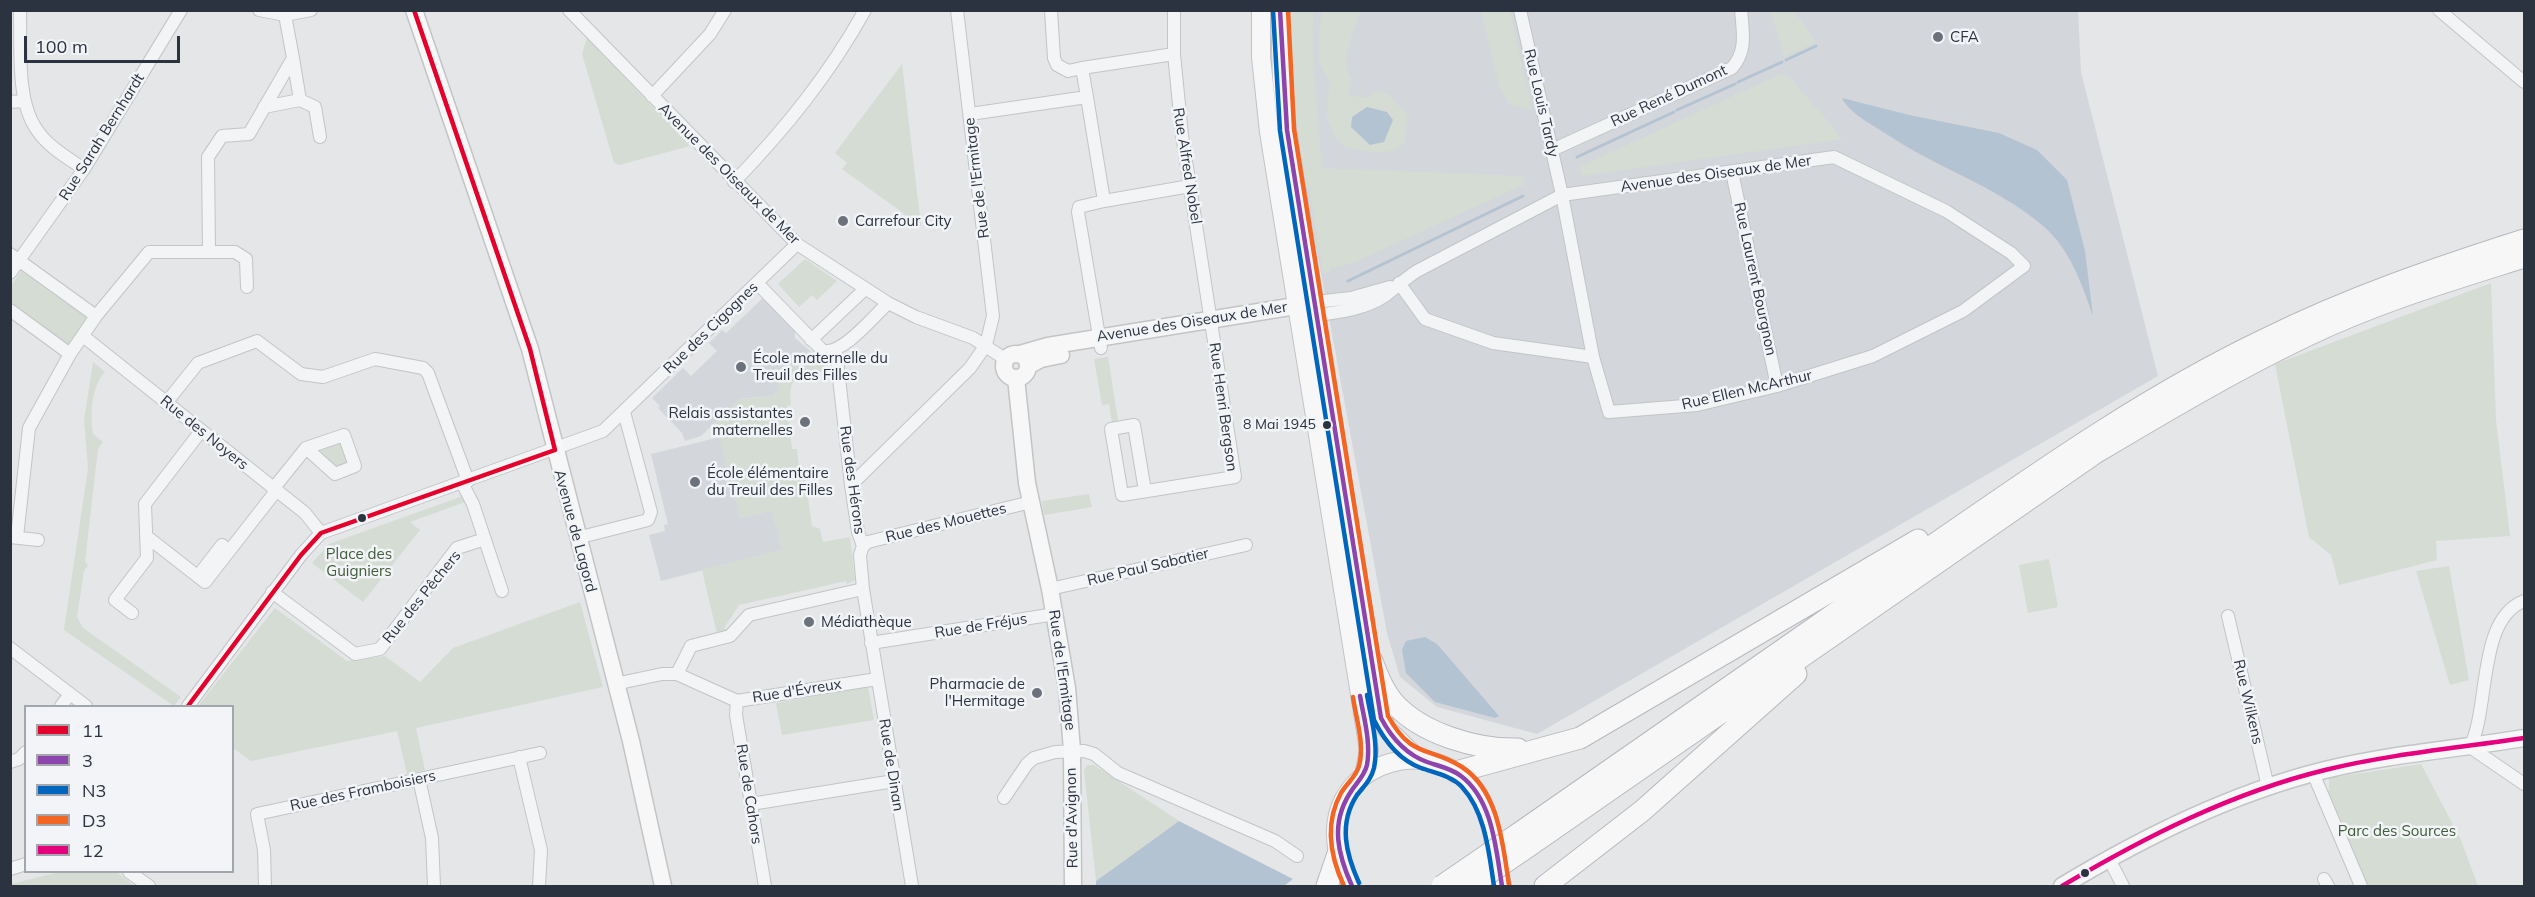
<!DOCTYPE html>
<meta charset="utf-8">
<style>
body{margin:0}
#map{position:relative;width:2535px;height:897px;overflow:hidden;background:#e4e6e8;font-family:Mulish,sans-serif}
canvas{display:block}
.frame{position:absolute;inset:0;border:12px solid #2b3341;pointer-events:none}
.legend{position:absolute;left:24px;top:705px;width:210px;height:168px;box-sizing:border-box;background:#f2f4f7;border:2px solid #a2a7ae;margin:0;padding:8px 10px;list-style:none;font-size:18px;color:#2b3341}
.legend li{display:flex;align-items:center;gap:12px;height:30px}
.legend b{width:30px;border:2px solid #a2a7ae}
.scale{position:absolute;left:24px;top:36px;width:156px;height:27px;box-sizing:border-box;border:3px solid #2b3341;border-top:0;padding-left:8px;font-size:18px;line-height:21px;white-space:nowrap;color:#2b3341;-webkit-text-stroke:4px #f2f4f7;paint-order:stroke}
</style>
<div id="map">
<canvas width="2535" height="897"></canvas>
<div class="frame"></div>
<ul class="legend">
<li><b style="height:8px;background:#e4002b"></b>11</li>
<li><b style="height:8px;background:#8e44ad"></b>3</li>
<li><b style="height:8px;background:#0065bd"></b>N3</li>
<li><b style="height:8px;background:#f26522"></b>D3</li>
<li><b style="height:8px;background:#e5007d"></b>12</li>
</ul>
<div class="scale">100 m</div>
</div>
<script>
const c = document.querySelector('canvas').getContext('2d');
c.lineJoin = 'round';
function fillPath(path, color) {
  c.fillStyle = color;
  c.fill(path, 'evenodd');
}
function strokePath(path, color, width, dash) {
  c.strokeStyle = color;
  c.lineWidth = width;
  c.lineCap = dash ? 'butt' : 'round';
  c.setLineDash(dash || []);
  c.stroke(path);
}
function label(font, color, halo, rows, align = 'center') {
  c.font = font + ' Mulish,sans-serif';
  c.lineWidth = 5;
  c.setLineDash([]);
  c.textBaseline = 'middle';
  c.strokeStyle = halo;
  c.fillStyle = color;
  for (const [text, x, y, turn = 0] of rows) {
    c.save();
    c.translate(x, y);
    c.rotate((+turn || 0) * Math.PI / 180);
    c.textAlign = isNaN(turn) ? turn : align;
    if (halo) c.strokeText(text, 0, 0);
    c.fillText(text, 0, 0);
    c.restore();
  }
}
const built = new Path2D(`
 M1297,11h781l3,61 77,304 -621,358 -100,-27 -37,-30 -13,-44 -82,-446z
 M764,297l31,32v9l22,19 -16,3 -21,17 -2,13 -5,6 -33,3 -39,37 -16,5 -3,-8 -24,-25 2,-2 -8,-8 31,-30 8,8 26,-25 -8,-8 13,-13 4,3z
 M720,437l20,81 32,-8 10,40 -121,31 -12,-46 16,-4 -1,-6 4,-1 -17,-70z`);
const green = new Path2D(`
 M1286,11h27v48l9,109 201,8 2,8 -174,80 -21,4 1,3 -8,3 -14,-85 -7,-4 -9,-61z
 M1322,11h38c-5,19 -22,51 -8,69l-4,16 21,1 5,-7 14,4 20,21 -3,27 -9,8 -19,3 -33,-6 -10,-12 -7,-17 2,-35 -10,-22 -1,-23z
 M1481,11h29l22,99 -23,-6 -10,-17z
 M1770,11h24l22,31 -31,15z
 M587,38l103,108 -71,19 -5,-2 -32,-109z
 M902,64l19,162 -79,-57 5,-6 -12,-10z
 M1781,74l10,4 52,61 -261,37 -3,-9z
 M805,259l32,22 -20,19 -5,-5 -13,12 -21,-23z
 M21,271l66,47 -19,27 -57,-43v-16z
 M2491,283l5,137 14,116 -74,5 1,19 -98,25 -8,-30 -22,-18 -34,-173z
 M794,356l11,5 12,-4 12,14c-28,4 -42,1 -38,34l-4,1 5,43h5l3,27h5l7,50 8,3 3,13 27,-5 5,43 -8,4 -1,-3 -107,24 -15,23 5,4 -12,2 -15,-64 80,-20 -10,-40 -32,8 -25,-96 25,-23 28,-2 8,-4 4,-15 -4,-5z
 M1108,357l10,64 -6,1 -3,-18 -7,1 -8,-46z
 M93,362l12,10c-14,14 -15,43 -12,62l10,8 -5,7 -13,112 3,4 -4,6 -7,46 6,11 98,69 -7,9 -110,-76 24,-162 -4,-48z
 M344,435l11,31 -20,8 -29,-26z
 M1089,494l3,13 -48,8 -2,-14z
 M463,496l2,6 -55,20 10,8 -57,72 -51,-39 17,-19z
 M2049,559l9,48 -30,6 -9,-48z
 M2449,566l20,114 -19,5 -34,-114z
 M580,602l23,85 -187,41 9,42 -18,4 -10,-43 -146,30 -18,-13 -1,-42h-34l77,-98 72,53 38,-5 35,26 33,-34z
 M868,687l6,33 -92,15 -6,-32z
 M2421,764l40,76 17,46h-114l-39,-93 4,-3v-12z
 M1087,765h7l85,56 -83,60 -12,-111z
 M59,872h57l17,13 -122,1v-2z`);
const water = new Path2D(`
 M1842,98l67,17 90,18 38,17 30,30 18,71 8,65c-11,-32 -24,-69 -51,-91 -46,-39 -105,-57 -154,-90 -15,-10 -38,-21 -46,-37z
 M1367,107l20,5 6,8 -9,22 -14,3 -19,-18 1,-10z
 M1425,637l12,7 62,72 -4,2 -60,-16 -29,-29 -4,-23 4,-9z
 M1179,821l114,58 -9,7h-188v-5z`);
const stream = new Path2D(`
 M1786,60l30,-14
 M1738,82l44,-20
 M1677,110l58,-26
 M1577,157l97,-45
 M1348,281l175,-85`);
const street = new Path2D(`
 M20,10c1,36 -4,91 17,120 11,17 31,28 47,39
 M259,10l26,5 26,-5
 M569,10l228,234 91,59 28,14 57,21 32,21
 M1051,10l3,48 3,7 11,6 14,-3
 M1520,10l42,185 31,162
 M2439,10l85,72
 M293,58l7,42 15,7 5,30
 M652,96l58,-62 15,-24
 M1087,97l17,104 -25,6 -1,5 23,136
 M10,102l14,-1
 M264,107l36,-7
 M970,114l117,-17 -5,-29 92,-14
 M1552,150l180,-82c15,-17 11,-35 9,-58
 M1732,172l45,214
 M734,182c51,-53 95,-107 131,-172
 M1104,201l86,-15
 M209,252l-1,-95 14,-21 27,-2 44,-76 -8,-43
 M10,254l86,62
 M10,273l74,-104 97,-159
 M757,283l65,67c18,8 52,-34 66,-47
 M1315,302l36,-4 39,-11
 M10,310l60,44
 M1317,315c23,-3 49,-6 69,-20 10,-8 20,-17 31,-24l145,-76 272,-38 112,54 65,42 13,13 -61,45 -90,45 -96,30 -80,19 -88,7 -16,-55 -100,-14 -68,-24 -26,-36
 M83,336l222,177 16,20
 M811,340l53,-50
 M836,351l15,134 7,47 5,14 -3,9 3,34 49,297
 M166,403l32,-40 59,-22 44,33 22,3 52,-18 48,9 5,5 40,108
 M462,483l11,21 29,87
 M851,485l119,-117 16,-23 7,-29 -36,-306
 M273,489l33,-41 38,-13 11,31 -20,8 -29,-26
 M1145,491l-11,-66 -23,4 11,66 113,-18 -53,-342 -8,-81v-44
 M146,536l59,46 71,-91
 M10,537l28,3
 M17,537l12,-109 41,-74 26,-38 53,-64h86l11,7 1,28
 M577,538l71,-18 3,-8 -27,-100
 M863,546l5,-4 163,-40
 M198,576l24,-31 7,6
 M1050,589l196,-44
 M272,592l83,62 25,-5 77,-101 28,-9
 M2524,601c-47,18 -34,107 -54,146l54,37
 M132,613l-17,-13 32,-42 -2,-54 56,-73
 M2228,616l40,171
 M871,643l184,-29
 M10,648l76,58
 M677,674l14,-28 39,-10 19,-21 114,-26
 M615,684l47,-10h15l60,27 140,-22
 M737,701l-1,14 29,171
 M61,706l9,-12
 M188,706l113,-151 20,-22 282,-102 194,-187
 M519,757l22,93 -2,36
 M10,762l9,-3 7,-7
 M2313,773l48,113
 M419,779l13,59 2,48
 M1004,798l23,-34 7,-6 21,-6 29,-1 10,3 24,19 157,68 22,15
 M751,804l143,-23
 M2109,859l14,27
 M10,869l16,-5
 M129,872l20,14
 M2324,879l4,7
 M265,886l-1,-36 -7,-36 283,-61`);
const secondary = new Path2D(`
 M414,10l116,339 101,392 32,145
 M1004 366a12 12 0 1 1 24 0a12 12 0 1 1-24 0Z
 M1020,354l28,-8 260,-42
 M1028,366l13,-7 20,-4
 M1016,378l11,105 23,106 17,99 5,62 1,136
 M2062,886c82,-49 170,-93 263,-116 65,-16 133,-21 199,-32`);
const primary = new Path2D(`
 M1261,10v47l8,75 100,618 -5,26
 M1280,10l2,69 5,51 91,574 8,24 31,30
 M1352,886c-8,-16 -16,-32 -16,-51 -2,-76 101,-103 142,-41 14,22 19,66 24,92`);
const highway = new Path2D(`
 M1372,661c5,14 11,29 21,41 28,32 84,48 125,47
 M1456,772l124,-34 338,-198
 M1518,834c129,-90 259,-180 388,-270 116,-80 232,-164 360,-225 83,-41 170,-71 258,-99
 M1520,852l575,-399c69,-41 138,-82 211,-117 70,-34 145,-56 218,-79
 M1327,886l11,-32
 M1545,886l97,-75 154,-137`);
const highwayBridge = new Path2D(`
 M1442,886l76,-52
 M1470,886l50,-34`);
const bus1 = new Path2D(`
 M414,10l116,339 25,101
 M188,706l113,-151 20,-22 234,-83`);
const bus2 = new Path2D(`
 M1280,10l7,120 94,588c10,19 24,36 46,44 11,4 24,6 34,14 32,24 35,74 41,110
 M1352,886c-14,-31 -22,-62 -2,-93 6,-10 14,-16 17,-28 4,-23 -3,-46 -7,-69`);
const bus3 = new Path2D(`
 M1273,10l7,121 94,589c10,20 25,40 47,48 14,5 31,8 41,19 24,26 27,67 32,99
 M1359,883c-13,-29 -21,-59 -2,-88 7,-9 14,-15 17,-27 5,-24 -3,-49 -7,-73`);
const bus4 = new Path2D(`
 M1288,10l6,119 94,587c24,43 40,30 74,51 37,24 41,79 47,118
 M1344,886c-14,-30 -20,-62 -3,-93 5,-9 15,-16 18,-27 6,-22 -3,-47 -6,-69`);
const bus5 = new Path2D(`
 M2062,886c83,-49 169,-93 263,-116 65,-16 133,-22 199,-32`);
const markers = [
 [1938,37,6,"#6c727b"],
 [843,221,6,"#6c727b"],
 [741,367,6,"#6c727b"],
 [805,422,6,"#6c727b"],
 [1327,425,5,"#2b3341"],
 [695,482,6,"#6c727b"],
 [362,518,5,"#2b3341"],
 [809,622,6,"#6c727b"],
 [1037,693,6,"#6c727b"],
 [2085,873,5,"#2b3341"]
];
const busNames = [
 ["8 Mai 1945",1316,425]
];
const poiNames = [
 ["CFA",1950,37],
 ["Carrefour City",855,221],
 ["École maternelle du",753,358],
 ["Treuil des Filles",753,375],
 ["Relais assistantes",793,413,"right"],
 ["maternelles",793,430,"right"],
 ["École élémentaire",707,473],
 ["du Treuil des Filles",707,490],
 ["Médiathèque",821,622],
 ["Pharmacie de",1025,684,"right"],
 ["l'Hermitage",1025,701,"right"]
];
const streetNames = [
 ["Rue René Dumont",1669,96,-25],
 ["Rue Louis Tardy",1541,103,77],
 ["Rue Sarah Bernhardt",102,137,-58],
 ["Rue Alfred Nobel",1187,166,81],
 ["Avenue des Oiseaux de Mer",729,174,45],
 ["Avenue des Oiseaux de Mer",1716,174,-8],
 ["Rue de l'Ermitage",977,178,-97],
 ["Rue Laurent Bourgnon",1755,279,78],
 ["Avenue des Oiseaux de Mer",1192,322,-9],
 ["Rue des Cigognes",711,328,-44],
 ["Rue Ellen McArthur",1747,390,-13],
 ["Rue Henri Bergson",1223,407,82],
 ["Rue des Noyers",204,433,39],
 ["Rue des Hérons",852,480,82],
 ["Rue des Mouettes",946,523,-14],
 ["Avenue de Lagord",575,531,75],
 ["Rue Paul Sabatier",1148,567,-13],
 ["Rue des Pêchers",422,597,-51],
 ["Rue de Fréjus",981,626,-9],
 ["Rue de l'Ermitage",1062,670,82],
 ["Rue d'Évreux",797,691,-9],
 ["Rue Wilkens",2248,702,77],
 ["Rue de Dinan",891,765,81],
 ["Rue des Framboisiers",363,791,-12],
 ["Rue de Cahors",749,794,81],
 ["Rue d'Avignon",1072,818,-91]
];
const parkNames = [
 ["Place des",359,554],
 ["Guigniers",359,571],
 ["Parc des Sources",2397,831]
];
fillPath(built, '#d3d6db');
fillPath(green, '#d5dcd4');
fillPath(water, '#b4c3d2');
strokePath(stream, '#b4c3d2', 3);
strokePath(street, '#c2c4c6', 14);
strokePath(secondary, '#c2c4c6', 19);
strokePath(primary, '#c0c3c6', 20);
strokePath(highway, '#b6b9bd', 23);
strokePath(street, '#f3f4f5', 12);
strokePath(secondary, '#f7f7f7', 16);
strokePath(primary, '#f7f7f7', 18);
strokePath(highway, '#f7f7f7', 21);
strokePath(highwayBridge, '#b6b9bd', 23, []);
strokePath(highwayBridge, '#f7f7f7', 21);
strokePath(bus1, '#e4002b', 4.5);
strokePath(bus2, '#8e44ad', 4.5);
strokePath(bus3, '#0065bd', 4.5);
strokePath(bus4, '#f26522', 4.5);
strokePath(bus5, '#e5007d', 4.5);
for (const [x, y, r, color] of markers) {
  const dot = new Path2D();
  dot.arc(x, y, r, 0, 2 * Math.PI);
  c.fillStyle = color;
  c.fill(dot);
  strokePath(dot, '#f2f4f7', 2);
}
label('14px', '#2b3341', '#f2f4f7', busNames, 'right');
label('15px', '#2b3341', '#f2f4f7', poiNames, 'left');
label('15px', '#2b3341', '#f2f4f7', streetNames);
label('15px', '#405d39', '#f2f4f7', parkNames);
</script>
